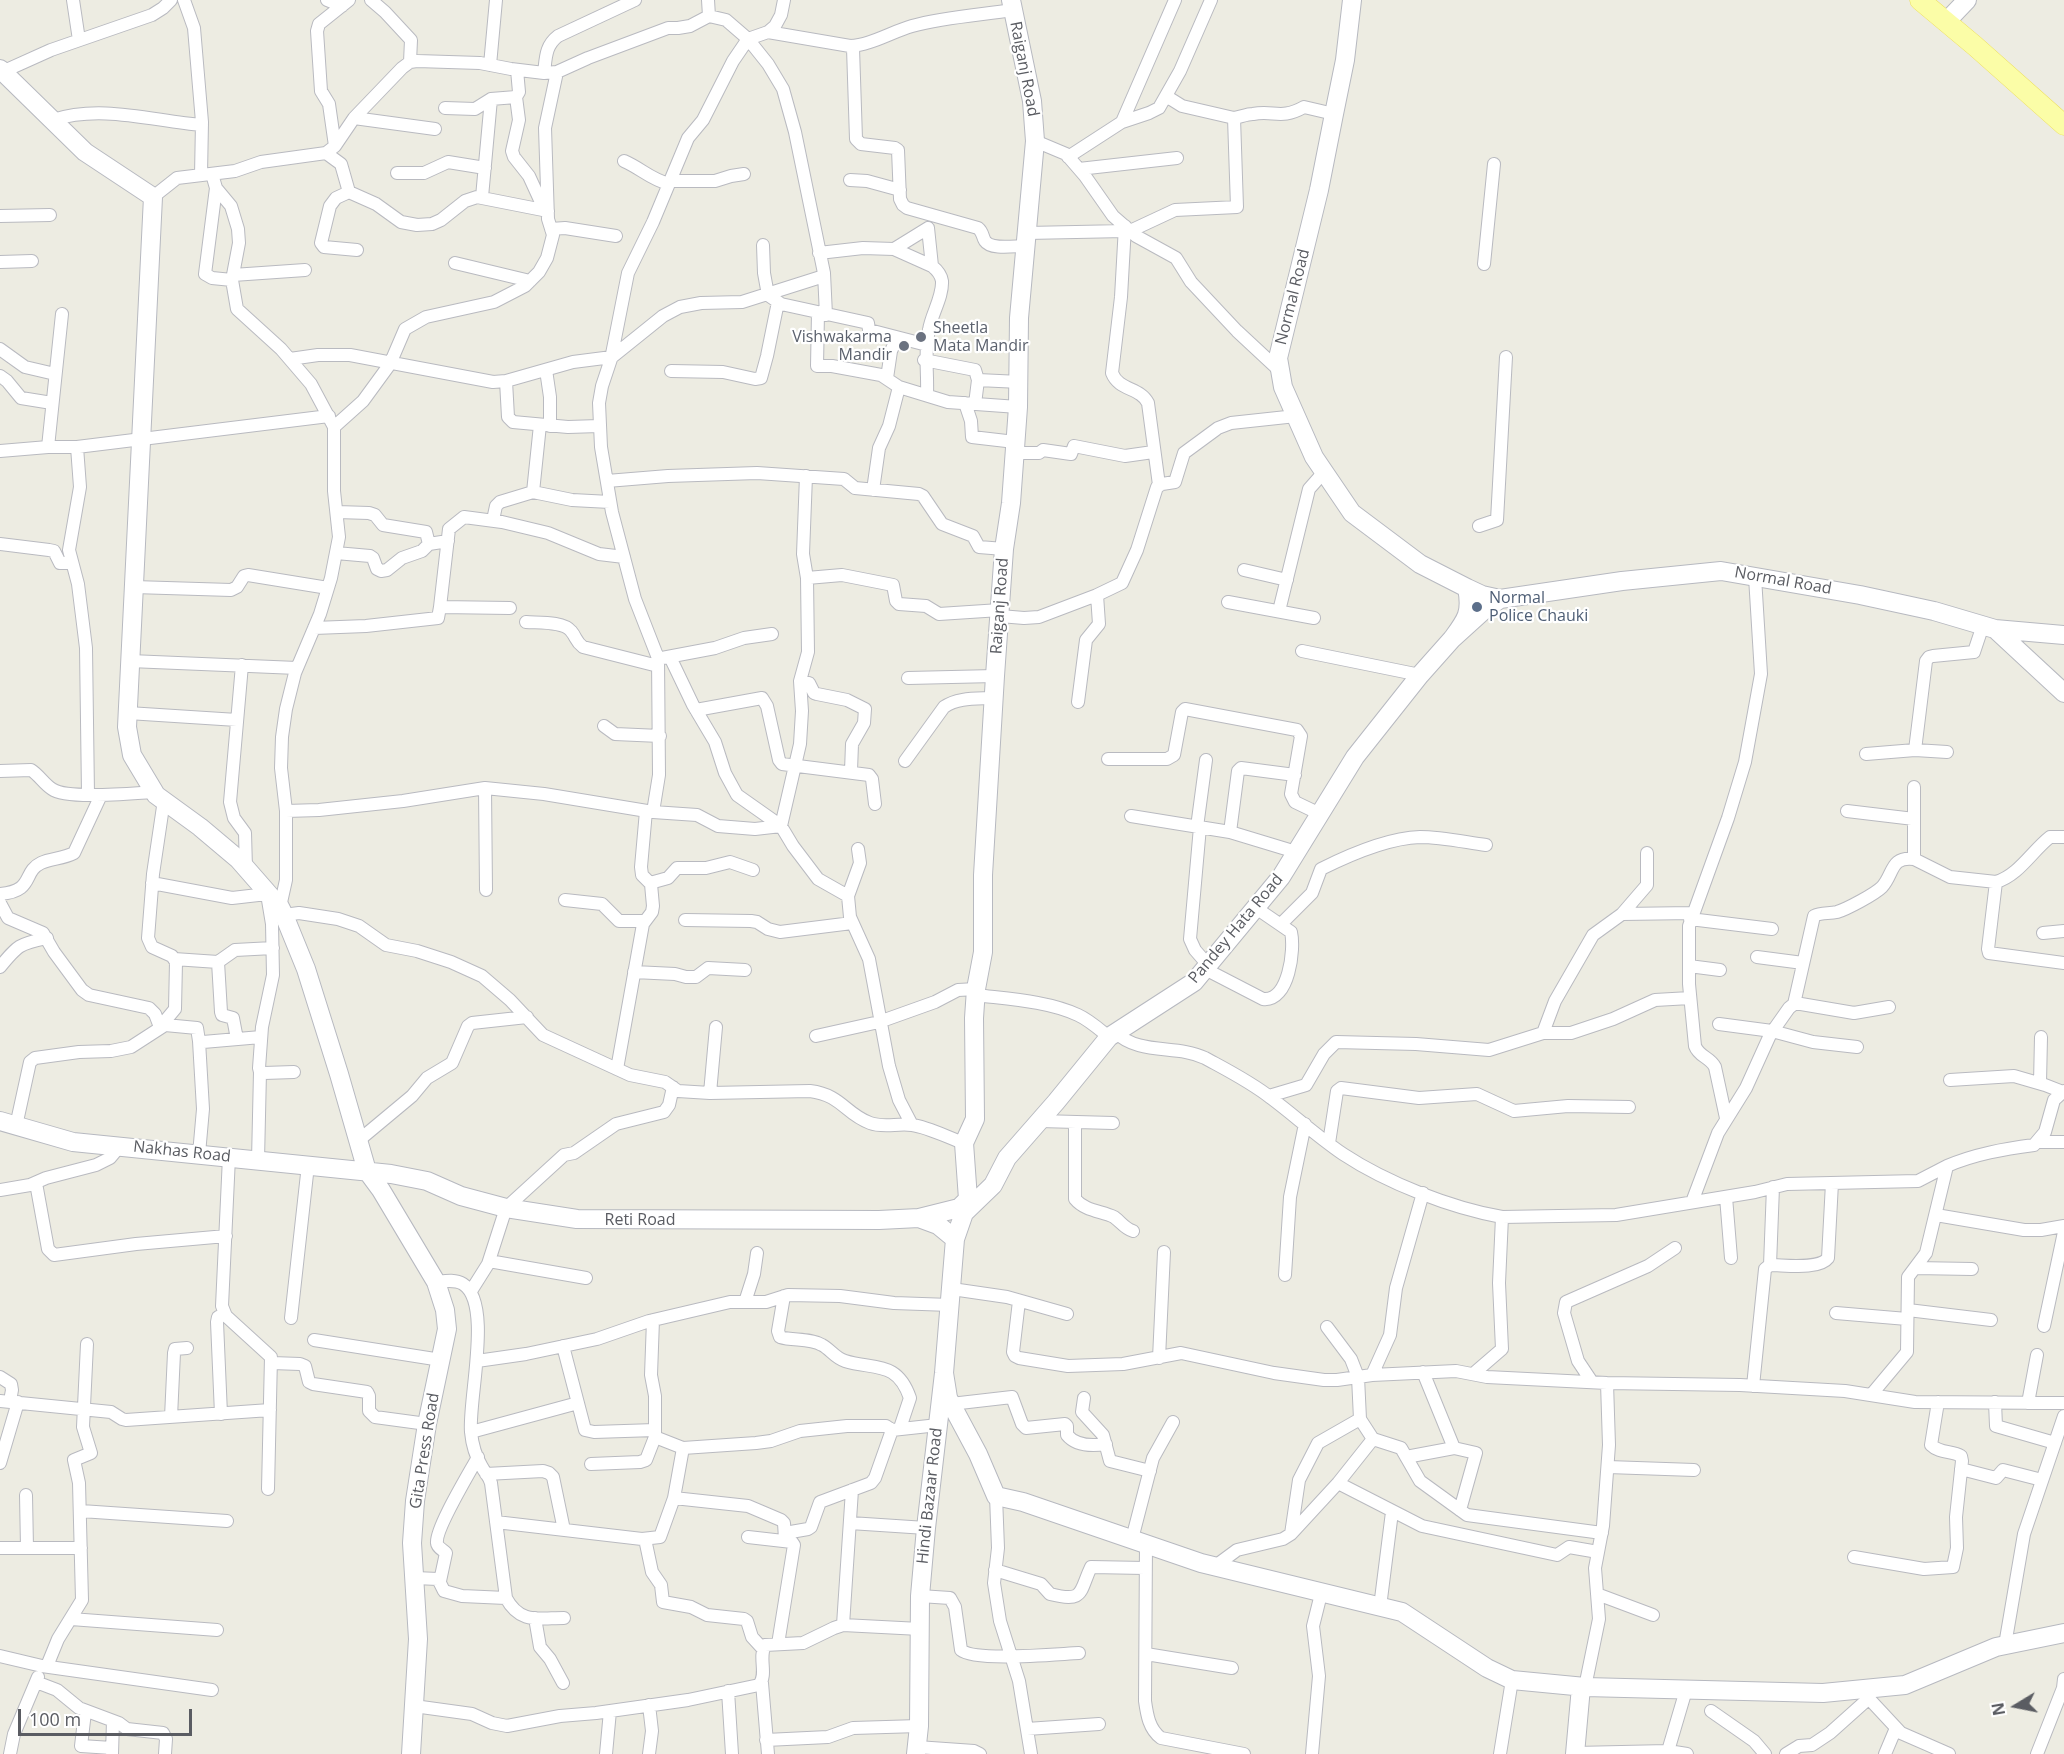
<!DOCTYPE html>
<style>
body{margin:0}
#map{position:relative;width:2064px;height:1754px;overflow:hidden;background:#edece2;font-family:"Open Sans",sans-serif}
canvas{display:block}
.north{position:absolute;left:1986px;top:1676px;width:60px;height:60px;-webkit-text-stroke:4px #fff;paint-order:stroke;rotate:260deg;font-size:16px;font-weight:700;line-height:24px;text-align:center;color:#5a5c62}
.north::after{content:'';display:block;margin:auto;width:21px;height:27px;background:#5a5c62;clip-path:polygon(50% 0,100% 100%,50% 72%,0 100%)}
.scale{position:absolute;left:18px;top:1709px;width:174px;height:27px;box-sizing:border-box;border:3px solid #5a5c62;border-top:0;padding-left:8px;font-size:18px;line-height:21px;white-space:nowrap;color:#5a5c62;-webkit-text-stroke:4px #fff;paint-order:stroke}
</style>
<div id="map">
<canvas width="2064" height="1754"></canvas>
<div class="north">N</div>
<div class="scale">100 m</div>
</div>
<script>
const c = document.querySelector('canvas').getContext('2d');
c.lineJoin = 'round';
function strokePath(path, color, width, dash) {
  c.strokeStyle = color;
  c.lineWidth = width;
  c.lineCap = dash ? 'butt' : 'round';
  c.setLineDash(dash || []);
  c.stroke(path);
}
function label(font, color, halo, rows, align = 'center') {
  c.font = font + ' "Open Sans",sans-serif';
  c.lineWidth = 4.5;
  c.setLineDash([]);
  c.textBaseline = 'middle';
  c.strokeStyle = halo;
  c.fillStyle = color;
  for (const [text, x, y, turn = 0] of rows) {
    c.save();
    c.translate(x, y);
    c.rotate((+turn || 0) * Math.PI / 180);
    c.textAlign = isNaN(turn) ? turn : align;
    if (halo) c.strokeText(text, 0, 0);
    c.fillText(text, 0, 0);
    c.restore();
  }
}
const street = new Path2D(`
 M73,0l6,40
 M184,0l10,28 8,94 -1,53
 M327,0l15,6
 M371,0l14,12 26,28 -1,22
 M708,0l1,16
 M768,32l82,14 3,2 3,91 5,5 34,4 3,2 2,49 3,6 4,3 71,20c5,4 4,8 7,13 6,9 29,5 39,5
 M850,46c21,-1 41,-14 62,-20 32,-9 67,-11 101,-16
 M490,65l6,-65
 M2,72l49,-22 101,-35 11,-7 8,-8
 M544,73c2,-15 1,-27 14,-37l77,-36
 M1166,96l16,10 52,12
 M516,97l3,23 -7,31 2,6 15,19 11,24 8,11
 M445,108l30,1 16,-10 25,-2 3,-5 -2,-22
 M354,118l81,11
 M53,120c48,-16 100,1 149,5
 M1122,122l53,-122
 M1035,141l31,13 19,22 28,40 23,20 40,22 15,24 46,49 43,40
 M335,146l-6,-42 -8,-13 -4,-60 2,-7 30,-24
 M326,153l15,11 8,28 27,12 25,18 16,3 15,-1 9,-4 24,-19 12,-4 71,14
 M1068,157l54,-35 27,-9 10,-5 21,-37 31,-71
 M624,161c18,8 26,18 45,23
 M1079,169l98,-11
 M397,173h27l24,-11 37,6
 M212,174l4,14 15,18 7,23 1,14 -7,37 5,29 44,40 30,35 23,43v64l5,46 -8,41 -11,36 -25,59 -9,36 -4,28 -1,31 5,43v69l-6,27
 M850,180l17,1 33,9
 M670,181h45l16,-5 13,-2
 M216,188l-11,86 7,4 20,2
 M349,192l-13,6 -6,8 -9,37 3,4 33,3
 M153,197l24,-19 58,-7 26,-9 65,-9 9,-7 19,-28 48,-50 8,-6 7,-1 63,2 31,6 33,4 13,-1 31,-14 80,-30h10l12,-2 19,-10 17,4 22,19 20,25 15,25 12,43 29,141 2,42
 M482,197l9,-98
 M0,216l50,-1
 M1125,226l-4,71 -9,76c7,18 28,14 36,30l11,82
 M551,229l14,-1 51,8
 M1130,231l45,-21 62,-3 -3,-89c6,-1 13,-4 19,-4 21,-4 28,6 51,-7l30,7
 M1027,233l98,-2
 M763,245l1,28 4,22 13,9 87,19 1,7 58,15
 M819,253l44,-5 31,1 38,17 -4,-38 -34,21
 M0,262l32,-1
 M455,263l75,18
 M1484,264l10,-100
 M233,275l72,-5
 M818,313l-1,53h15l49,9 18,12 -10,39 -10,22 -6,42
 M0,349l25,18 30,7
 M290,359l28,-4h32l143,27 13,-1 67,-19 39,-5 51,-41 17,-9 21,-4 41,-1 82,-26
 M924,360l51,10 3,10 42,2
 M546,370l4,27v29
 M671,371l52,1 32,7 6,-1 6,-22 11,-54
 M0,376l7,5 14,17 31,5
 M887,378l4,-27 6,-13
 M506,381l2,36 5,5 55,5 31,-1
 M899,387l49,15 70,5
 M927,395c1,-23 -3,-42 2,-65 2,-15 14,-33 13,-49 -1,-7 -5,-11 -10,-15
 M965,403l6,18 1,16 43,5
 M975,404l3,-24
 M540,425l-7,67 39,8 38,2
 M334,427l29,-26 27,-37 15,-35 21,-12 68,-15 31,-16 14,-14 8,-14 6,-23 -5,-16 -3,-91 12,-56
 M48,447l14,-133
 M77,447l3,40 -11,63 9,34 8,64 2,146
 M0,451l48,-4h29l252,-31
 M1014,453h25l4,-3 28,4 3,-8 51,10 28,-4
 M806,476l-3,78 4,24 35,-3 51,10 3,16 3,3 27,2 13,8 61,-4
 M607,481l61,-5 89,-3 87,6 11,9 64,6 4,2 19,28 31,12 6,11 25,2
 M337,512l32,1 6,2 8,10 43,7 3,12
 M493,520l3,-14 4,-4 33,-10
 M1479,526l18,-6 9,-163
 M0,544l49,6 5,1 6,12h12
 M336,553l34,3 3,2 4,11 4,2 6,-1 15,-12 20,-7 7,-7 19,-3
 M1244,570l43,10
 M134,587l97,3 6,-3 7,-11 4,-1 80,13
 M1228,602l86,16
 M440,607l9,-78 15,-12 38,5 46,11 51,21 25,3
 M1279,611l30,-122 15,-17
 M1000,616l24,2 15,-1 58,-22 25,-12 15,-33 20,-63 5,-3 13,-2 9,-29 34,-25 13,-5 65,-7
 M526,622c12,1 37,-1 45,9 6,7 4,10 12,16l75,19
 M314,628l52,-2 72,-8 2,-11 70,1
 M1302,651l118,24
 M670,657l23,48 22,37 10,31 12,22 44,31 12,20 25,33 30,17 2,21 19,42 20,107 10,34 13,25
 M662,658l53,-10 29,-10 28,-4
 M130,661l167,7
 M242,665l-12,137 4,16 11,15 1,35
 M908,678l87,-2
 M800,681l9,2 5,10 3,1 30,6 18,9 -1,14 -12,21 -1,27
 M1078,702l8,-62 13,-16 -2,-29
 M696,710l66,-12 5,8 12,54 3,4 87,11 3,4 3,25
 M128,713l109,7
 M604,726l11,8 45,2
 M1915,750l11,-89 3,-4 4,-1 41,-4 9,-27
 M1866,754l49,-4 32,2
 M1108,759h59l7,-4 8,-43 3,-3 112,21 4,6 -10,58 4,8 25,12
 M905,761l39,-54c14,-10 33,-8 50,-9
 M0,771l31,-1c8,5 13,14 21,19 15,11 82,4 103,3
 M1914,787v72
 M485,788l1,102
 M286,811l33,-1 84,-9 82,-13 59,6 109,18 6,-37 -1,-117 -23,-59 -23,-87 -11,-65 -2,-44 3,-17 9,-27 17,-86 25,-51 35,-84 15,-18 30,-59 15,-22 20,-7 7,-6 6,-11 3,-15
 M1847,811l67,8
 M653,812l44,3 21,11 37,3 26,-3 19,-82 2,-33 -2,-30 8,-29 -1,-74
 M1131,816l99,16 66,20
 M1197,827l9,-67
 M1200,827l-10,112 5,11 13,15
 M1230,832l8,-61 3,-3 54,7
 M1996,882l-8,67 1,4 75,10
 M152,883l80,15 35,-4 5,30 1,51 -11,52 -3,41 1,4 4,1 30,-1
 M650,883l18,-5 9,-10h29l24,-6 23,8
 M0,894c35,-3 22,-22 41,-31 10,-5 22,-4 33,-10l27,-58
 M848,896l12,-33 -2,-14
 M565,900l37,4 17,17h26
 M0,903l8,15 35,15 11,19 28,38 7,5 60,13 6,6 5,13 15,-18 1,-47 -4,-6 -20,-9 -4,-9 5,-64 11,-74
 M1622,914l71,-1
 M284,915l15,-2 39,6 21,7 27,19 31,6 34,11 31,14 28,24 33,35 87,40 35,7 13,9 32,2 100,-2c32,4 35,23 60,32 13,5 28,0 42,2 16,2 37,13 52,18
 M1690,919l82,10
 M685,920l66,1 6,1 11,7 12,3 72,-9
 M1281,924l31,-31 9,-24c28,-14 67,-31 99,-32 21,0 44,5 66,8
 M2043,933l21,-2
 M1757,957l46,6
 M174,959l44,3 17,-12 38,-2
 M218,962l3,50 1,3 11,3 4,21
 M1689,966l31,4
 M0,967c18,-22 19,-23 47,-29
 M1205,969l58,30c26,3 32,-50 28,-67l-35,-24
 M634,972l41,2 11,3h10l12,-9 37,2
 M976,995c32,4 72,6 102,20 11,5 21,14 31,22
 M1794,1004l20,-88c7,-4 15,-2 23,-4 10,-3 38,-18 45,-25 12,-13 8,-31 32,-28l36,18 46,5c23,-7 36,-31 54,-45h14
 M1719,1024l53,7 41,11 44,5
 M1115,1032c25,24 61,12 90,26 22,12 46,24 66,40 24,18 47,39 72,56 44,29 108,54 159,63l114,-2 139,-23 32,-8 131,-3 29,-15
 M1543,1033l12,-32 38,-66 29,-21 25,-29v-32
 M816,1036l63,-14 56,-20 23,-12 18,-1
 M617,1069l26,-145 9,-12 1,-6 -2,-22 -9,-9 -1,-8 5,-56
 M1950,1080l64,-4 31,9 18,7
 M2040,1083l1,-46
 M710,1093l6,-66
 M1269,1096l37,-11 18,-31 12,-12 80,2 73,6 54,-17h28l42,-14 42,-19 35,-2
 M1726,1118l-11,-51c-5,-10 -16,-10 -20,-21l-6,-62v-58l39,-108 17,-56 16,-88 -6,-97
 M1040,1121l73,2
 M1075,1122v77c10,12 26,12 39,18 7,5 11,12 19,14
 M16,1126l14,-64 5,-4 44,-6 32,-1 20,-4 34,-22 32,3 2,13 4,1 58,-5
 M358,1141l54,-45 15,-18 25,-15 16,-37 4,-3 55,-6
 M2037,1142h27
 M1329,1143l8,-52 4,-3 78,10 58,-4 37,17 54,-5 61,1
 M199,1154l4,-45 -4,-68
 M229,1157l-7,149 4,10 45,41 -3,132
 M258,1160l2,-88
 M36,1183l12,66 6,6 82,-11 90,-8
 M0,1190l30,-5 16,-7 50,-13 14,-7 10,-12
 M1726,1197l5,61
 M1692,1202l26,-69 28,-45 24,-53 19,-27 5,-4h7l53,9 35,-6
 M1936,1215l88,15h17l23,-4
 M489,1261l97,17
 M1770,1265l3,-78
 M1915,1268l57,1
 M1285,1275l5,-78 15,-73
 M436,1282c9,-1 19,-3 27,2 30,19 5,116 8,148 1,11 5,25 11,35 3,6 7,9 9,16l15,115c14,26 32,20 58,20
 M952,1289l55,8 60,17
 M471,1291l17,-27 18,-56 58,-53 10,-2 42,-29 48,-12 5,-7 4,-18
 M784,1296l-6,35 2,6c13,4 30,1 42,8 8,4 13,13 23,16 29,9 52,-1 65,37l-10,30
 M1019,1301l-6,51 2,4 4,2 49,8 55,-2 58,-11 93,20 50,7h13l35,-5 84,-4 31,6 120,6 133,2 105,6 70,11 149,1
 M745,1302l9,-28 3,-21
 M1908,1310l83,10
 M1836,1313l71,6
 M291,1318l17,-153
 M2044,1326l20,-94
 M314,1340l127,20
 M563,1346l22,84 9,2 61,-2
 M1159,1358l5,-106
 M477,1361l49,-7 71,-15 52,-18 81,-19h36l22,-7 52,1 54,7 56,2
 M272,1363l28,1 5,2 4,16 4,2 54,8 2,4v15l6,6 52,7
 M1423,1372l31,76 22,5 -16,57
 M1473,1374l29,-25 -3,-66 3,-66
 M1372,1375l18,-40 6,-47 27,-95
 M0,1377l11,7 1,6 -2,11
 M1592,1382l-14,-21 -14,-48 2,-11 82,-36 27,-18
 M1753,1386l12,-117 5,-4c15,0 49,5 58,-7l4,-75
 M1871,1395l36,-43 1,-75 18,-24 21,-87c28,-12 57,-17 87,-21l11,-13 9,-32 10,-9
 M1084,1398l-2,14 21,23 7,26 40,10
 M0,1401l111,11 11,7 4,1 144,-10
 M1995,1402l1,24 59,17
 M2028,1403l9,-48
 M951,1404l61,-7 10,27 4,4 39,-4 2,2v9c9,11 26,11 39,9
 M221,1414l-4,-92 1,-5 6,-3
 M171,1417l3,-64 1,-4 12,-1
 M471,1432l107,-29
 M1373,1439l28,9 19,33 47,34 135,18
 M683,1448l73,-5 15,-2 29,-10 47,-5h39l6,4
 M1406,1457l48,-9
 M0,1463l18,-61
 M591,1464l49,-2 6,-2 9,-23
 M1608,1467l86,3
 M1961,1469l35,9 7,-8 39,10
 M486,1474l57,-3 6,2 4,4 11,53
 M1338,1483l84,43 135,29 12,-8 29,5
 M26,1495l1,53
 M996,1496l2,52 -4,35 6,38 19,60 12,73
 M674,1498l74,8 33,14 3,3 1,16
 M81,1511l146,10
 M496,1522l146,17 18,-2 14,-39 9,-50 -28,-11v-41l-4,-21 2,-55
 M850,1523l76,5
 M785,1533l23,-4 3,-2 9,-25 51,-19 4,-5 17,-48 46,-5
 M1291,1534l8,-54 19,-37 42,-24
 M748,1537l44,5 2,3 -16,99
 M645,1539l7,33 9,13 2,17 28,5 16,8 37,4 3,2 5,16 11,12
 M1132,1539l21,-81 20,-36
 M1146,1544l-1,157c2,14 4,28 16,37l83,16
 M0,1548h81
 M1854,1557l70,12 29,-2 4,-19 -1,-31 6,-56 -1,-5c-9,-5 -22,-3 -30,-11l7,-43
 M1214,1567l23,-17 46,-11 8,-5 47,-51 35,-44 -13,-20 -2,-42 -7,-18 -24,-32
 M995,1570l46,14 9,10c35,9 29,-2 41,-27l54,1
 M415,1578l23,1 6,12 18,5 44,2
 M440,1581l6,-28c-3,-3 -9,-6 -9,-10 -2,-14 33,-71 41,-86
 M1597,1594l56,21
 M920,1596l30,2 5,9 6,43c14,12 96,4 118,3
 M1380,1607l12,-95
 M535,1618l5,29 10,12 13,24
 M71,1619l146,11
 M843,1625l9,-135
 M2005,1645l19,-111 40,-118
 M1146,1654l86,14
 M0,1656l42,10 170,24
 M47,1666l11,-27 24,-39 -3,-117 -5,-23 17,-7 -8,-26 4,-83
 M36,1682l21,8 22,18 40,15 8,6 36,4 3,6 -1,15
 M762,1683l6,71
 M1585,1687l14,-68 -4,-51 8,-42 6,-81 -2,-62
 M1860,1689l41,44 48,21
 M728,1691l4,63
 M649,1705l3,26 -3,23
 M414,1706l58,8 20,9 15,3 53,-10 36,-3 92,-13 71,-15c9,-11 -1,-27 6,-40l38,-2 31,-15 9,-3 77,4
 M1711,1711l43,30 11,13
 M85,1712l-4,34 31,2
 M1027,1729l72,-5
 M766,1740l62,-3 25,-9 66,-2
 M917,1747l57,4 6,3
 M1668,1751l18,-61
 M1575,1753l93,-2 19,3
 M10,1754l4,-20 24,-57
 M112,1754l1,-33
 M606,1754l4,-43
 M1312,1754l7,-78 -6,-50 8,-32
 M1500,1754l12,-74
 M1786,1754l13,-8 13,-1 18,-12 38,-34
 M1885,1754l11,-26
 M2037,1754l26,-66 1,-9`);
const secondary = new Path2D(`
 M1352,0l-7,60 -11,54 -15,76 -41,168 5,29 31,70 38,56 68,51 47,24
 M1946,22l21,-22
 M0,69l85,83 68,45 -26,530 5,28 24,40 44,32 38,32 42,48 4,8 22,54 33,105 28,97 14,19 55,92 9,28 2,19 -20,95 -12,77 -3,42 6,96 -7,115
 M1500,599l122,-18 99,-10 139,24 74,16 61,18 69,6
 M1995,629l69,64
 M0,1121l73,21 318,32 36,7 34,15 45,12 71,11 302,1 40,-2
 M959,1208l9,-9 -4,-56 11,-24 -1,-101 2,-29 7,-37v-77l12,-199 9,-127 7,-46 7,-96 1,-89 16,-177 -3,-40 -21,-101
 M964,1213l29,-28 14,-27 49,-56 53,-65 85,-55 87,-105 74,-120 65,-82 32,-36 32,-29 16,-11 -18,-4 -15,-7c5,25 -1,32 -15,51
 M944,1373l4,25 30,56 18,42 27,6 178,61 201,49 85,56 25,12 73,7 238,6 82,-8 91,-38 68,-14
 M916,1754l3,-28 1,-130 6,-68 18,-155 11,-134 9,-26 -5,-5 -40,10 19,7 17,14
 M1575,1754l6,-67`);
const primary = new Path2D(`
 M1920,0l55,46 89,79`);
const markers = [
 [921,337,6,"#6b7280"],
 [904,346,6,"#6b7280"],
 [1477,607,6,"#5c6f8a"]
];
const streetNames = [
 ["Raiganj Road",1024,69,79],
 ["Normal Road",1293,297,-76],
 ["Normal Road",1783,581,10],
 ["Raiganj Road",1000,606,-86],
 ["Pandey Hata Road",1236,929,-50],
 ["Nakhas Road",182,1152,6],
 ["Reti Road",640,1220],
 ["Gita Press Road",425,1451,-81],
 ["Hindi Bazaar Road",930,1496,-84]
];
const worshipNames = [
 ["Sheetla",933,328],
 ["Mata Mandir",933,346],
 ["Vishwakarma",892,337,"right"],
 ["Mandir",892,355,"right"]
];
const serviceNames = [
 ["Normal",1489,598],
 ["Police Chauki",1489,616]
];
strokePath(street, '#b9bac0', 14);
strokePath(secondary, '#b7b9c0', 20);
strokePath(primary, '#edde5a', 21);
strokePath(street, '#fff', 12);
strokePath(secondary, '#fff', 18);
strokePath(primary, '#fbfda7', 20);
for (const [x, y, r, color] of markers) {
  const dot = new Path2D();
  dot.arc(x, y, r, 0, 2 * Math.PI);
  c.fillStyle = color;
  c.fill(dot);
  strokePath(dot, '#fff', 2);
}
label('16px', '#5a5c62', '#fff', streetNames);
label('16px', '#5b616d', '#fff', worshipNames, 'left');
label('16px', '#4e5e75', '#fff', serviceNames, 'left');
</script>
